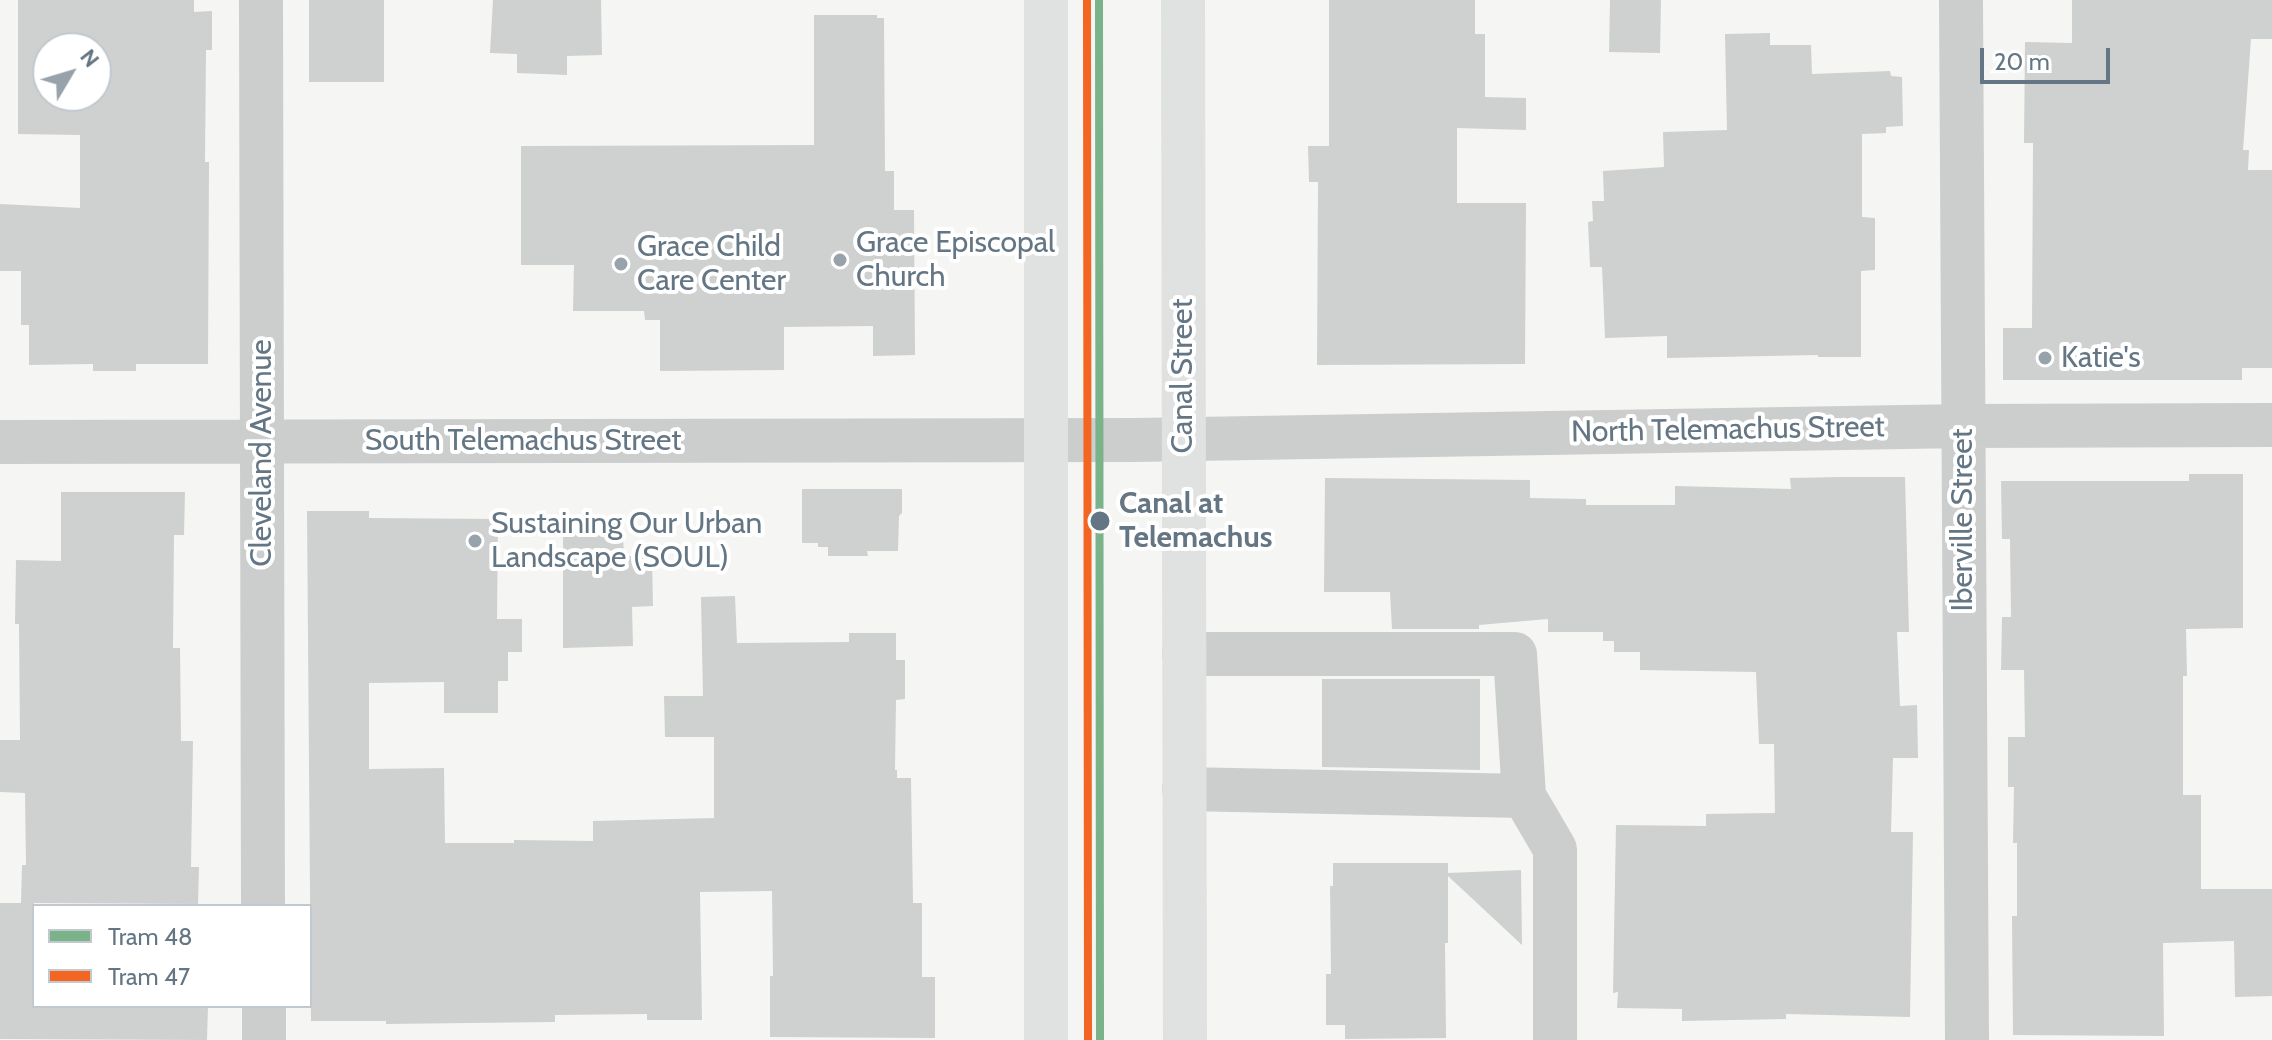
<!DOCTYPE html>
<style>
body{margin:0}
#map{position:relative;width:2272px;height:1040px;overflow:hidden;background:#f5f5f3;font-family:Cabin,sans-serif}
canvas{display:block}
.legend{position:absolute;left:32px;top:904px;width:280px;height:104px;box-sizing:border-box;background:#fff;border:2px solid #c1c8ce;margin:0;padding:10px 14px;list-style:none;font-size:24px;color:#647684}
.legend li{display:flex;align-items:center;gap:16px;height:40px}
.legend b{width:40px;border:2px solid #c1c8ce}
.north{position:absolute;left:32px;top:32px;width:80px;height:80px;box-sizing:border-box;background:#fff;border:2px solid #c1c8ce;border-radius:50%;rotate:52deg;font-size:22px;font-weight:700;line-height:32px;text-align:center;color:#647684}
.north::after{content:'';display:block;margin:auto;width:28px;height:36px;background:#97a2ab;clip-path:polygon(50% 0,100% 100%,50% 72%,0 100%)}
.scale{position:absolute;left:1980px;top:48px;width:130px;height:36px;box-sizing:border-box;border:4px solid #647684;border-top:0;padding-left:10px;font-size:24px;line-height:28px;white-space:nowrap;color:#647684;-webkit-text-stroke:6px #fff;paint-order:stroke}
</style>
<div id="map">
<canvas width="2272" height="1040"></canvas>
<ul class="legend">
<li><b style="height:10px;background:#7ab28a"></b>Tram 48</li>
<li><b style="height:10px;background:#f26522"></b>Tram 47</li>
</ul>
<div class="north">N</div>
<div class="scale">20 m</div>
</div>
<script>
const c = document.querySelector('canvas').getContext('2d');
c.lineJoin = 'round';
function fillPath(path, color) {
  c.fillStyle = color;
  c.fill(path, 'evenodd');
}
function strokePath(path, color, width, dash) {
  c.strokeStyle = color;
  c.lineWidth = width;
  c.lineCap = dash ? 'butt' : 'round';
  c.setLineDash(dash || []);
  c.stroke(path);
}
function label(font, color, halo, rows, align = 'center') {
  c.font = font + ' Cabin,sans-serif';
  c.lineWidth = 8;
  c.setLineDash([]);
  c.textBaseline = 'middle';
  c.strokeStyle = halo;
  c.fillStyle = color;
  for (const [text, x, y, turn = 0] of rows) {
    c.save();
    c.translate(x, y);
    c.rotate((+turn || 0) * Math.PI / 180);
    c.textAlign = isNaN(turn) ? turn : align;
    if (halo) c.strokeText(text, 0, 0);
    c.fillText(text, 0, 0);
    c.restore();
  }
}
const building = new Path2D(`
 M18,0h176v12l18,-1v39h-6l-1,112h4l-1,202h-72v7h-43v-7l-64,1v-40h-8v-54h-21v-67l80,4v-73l-62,-1zM48,48h48v48h-48z
 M309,0h75v82h-75z
 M493,0h108l1,55 -35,1v19l-50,-2v-19l-27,-1z
 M1329,0h146v34h10v63l41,1v32l-69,-2v75h69l-1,161 -208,1 1,-183h-9l-1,-36h21z
 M1610,0h51l-1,53 -51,-1z
 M2072,0h200v39h-21l-8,111h6l-1,20h24v198h-30v12h-239v-52h29l1,-185h-9l1,-101 47,1z
 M814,15h63v3h7l1,153h9v39h20l1,145 -42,1v-30l-89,1v43l-124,1v-51h-15l-1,-9h-71l1,-46h-53v-119l293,-1z
 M1770,33v12h41l1,29 78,-3 1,5 11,1 1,49 -17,1v6l-24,1v83l13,1v52l-14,1v86h-43v-2l-151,3v-22l-62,2 -3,-71h-12l-2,-45 5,-1 -1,-20h12l-1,-30 61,-4 -1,-35 64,-2 -2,-96z
 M2189,474h54v154l-57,1 1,47h-4v119h18v94h71v107l-37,1 -1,-56 -71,2 1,93 -151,-1 -1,-119h5v-73h-4l1,-56h-6v-50h17l-1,-67h-23l1,-53h9l-1,-78h-8l-1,-58h188z
 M1843,477h62l4,155h-12l3,74 17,-1 1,53h-25l-2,74h22l-3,185 -124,-3v5l-104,2v-12l-65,-1 1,-16 -5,1 3,-168 90,1v-12l69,-1 -1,-69h-15l-3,-72 -116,-2v-18h-26v-11h-11v-9h-55v-13l-69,6v4h-87l-2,-37h-66l1,-114 205,2v18l56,1v6h89v-19l116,3 -1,-11z
 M802,489h100v24l-3,3 -1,35h-31l1,5h-40v-9h-10v-4h-16z
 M61,492h124l-1,43h-10l-1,113h7l1,93h12l-2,126h8l-1,37 -164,-1v103h174l-1,34 -207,-1v-136h21l1,-38h4l-1,-72 -25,-1v-52h20l-1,-116h-4l1,-64 45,1z
 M307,511h62v7l129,1 -1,100h25v33h-14v29h-10v32h-54v-31l-75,1v86l75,-1 1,75h69v-3l79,1v-20l121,-3v-81h-49l-1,-41h39l-2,-99 34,-1 2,47 112,-1v-9h47v27h9v39l-9,1 -1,70h2v8h14l2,125h9v74h13v61l-165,-1v-61h3l-1,-85 -72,1 2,128h-55v-6l-92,1v7l-169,2v-3h-75z
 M579,520h43l2,36h28l1,50 -21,1 1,39 -70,2v-118h17z
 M1322,679h158v91l-158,-3z
 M1333,863h115v10l73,-3 1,75 -74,-69v67h-3l1,95 -101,1v-14h-19v-51h5l-1,-88h3z`);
const minor = new Path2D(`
 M261,0l2,906
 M1961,0l6,1040
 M0,442l1135,-2 828,-14 309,-1
 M1184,654h331l9,142 31,53v191
 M1184,789l340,7
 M264,1006v34`);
const major = new Path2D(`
 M1183,0l2,1040
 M1046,1040v-1040`);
const tram1 = new Path2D(`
 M1099,0l1,1040`);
const tram2 = new Path2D(`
 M1087,0l1,1040`);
const markers = [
 [840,260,8,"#97a2ab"],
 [621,264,8,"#97a2ab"],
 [2045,358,8,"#97a2ab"],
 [1100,521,11,"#647684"],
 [475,541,8,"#97a2ab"]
];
const poiNames = [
 ["Grace Episcopal",856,243],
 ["Church",856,277],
 ["Grace Child",637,247],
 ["Care Center",637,281],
 ["Katie's",2061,358],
 ["Sustaining Our Urban",491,524],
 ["Landscape (SOUL)",491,558]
];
const streetNames = [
 ["Canal Street",1183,376,-90],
 ["North Telemachus Street",1728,430,-1],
 ["South Telemachus Street",523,441],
 ["Cleveland Avenue",262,453,-90],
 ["Iberville Street",1963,520,-90]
];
const stopNames = [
 ["Canal at",1119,504],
 ["Telemachus",1119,538]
];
fillPath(building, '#cfd1d0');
strokePath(minor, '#cccece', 44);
strokePath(major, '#e0e1e1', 44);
strokePath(tram1, '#7ab28a', 8);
strokePath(tram2, '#f26522', 8);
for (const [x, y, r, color] of markers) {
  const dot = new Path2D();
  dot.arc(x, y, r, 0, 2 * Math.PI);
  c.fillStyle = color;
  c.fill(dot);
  strokePath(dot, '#fff', 3);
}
label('30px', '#647684', '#fff', poiNames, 'left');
label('30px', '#647684', '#fff', streetNames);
label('bold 30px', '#647684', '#fff', stopNames, 'left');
</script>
